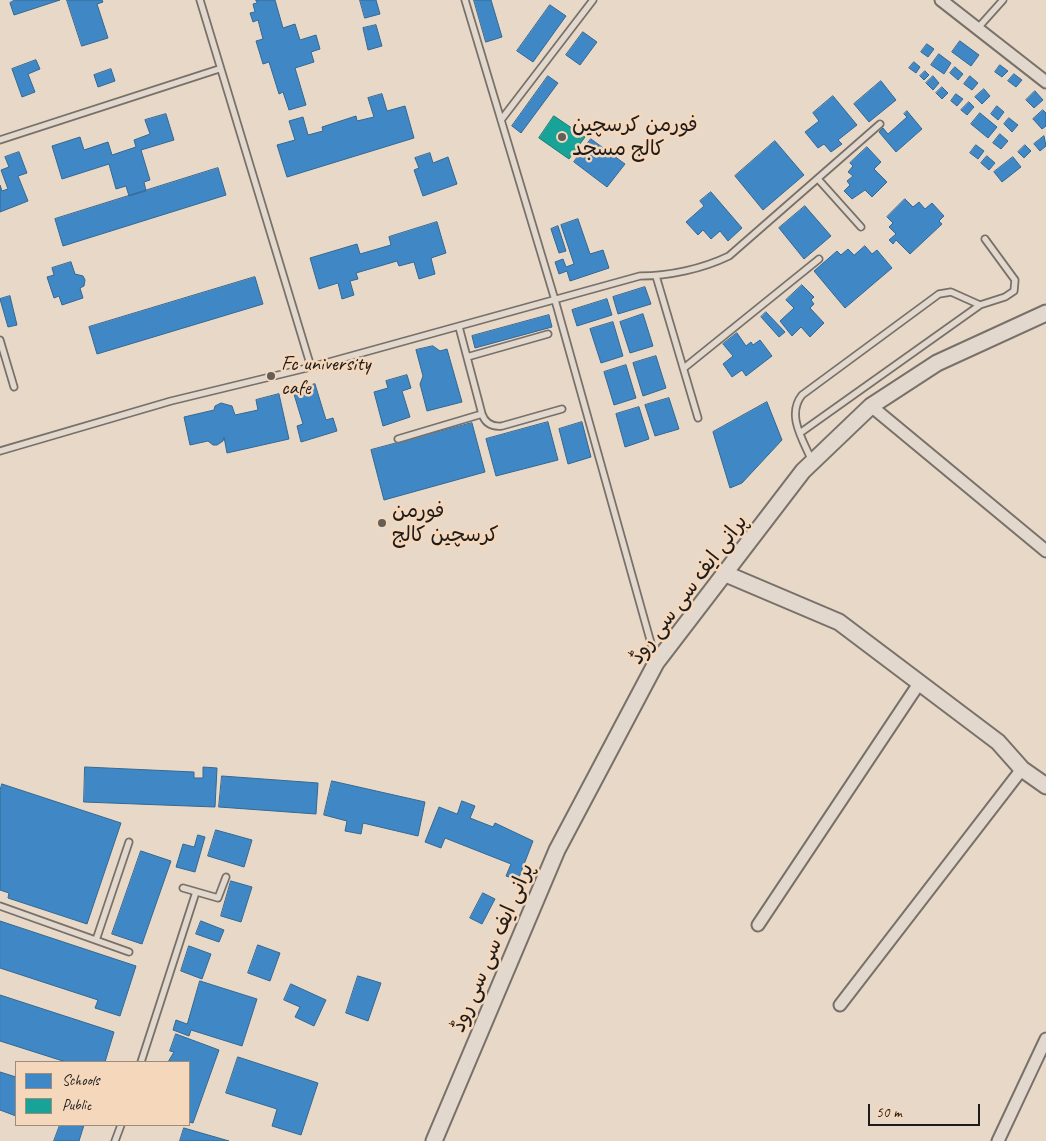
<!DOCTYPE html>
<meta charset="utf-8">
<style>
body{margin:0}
#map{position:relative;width:1046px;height:1141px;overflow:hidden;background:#e8d8c8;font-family:Caveat,sans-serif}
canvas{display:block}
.legend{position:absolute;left:15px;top:1061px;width:175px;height:65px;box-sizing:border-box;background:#f5d7bb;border:1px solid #9e8c7b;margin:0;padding:6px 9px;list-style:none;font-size:15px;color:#1c1c1c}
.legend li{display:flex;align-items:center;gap:10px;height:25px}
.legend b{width:25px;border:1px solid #9e8c7b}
.scale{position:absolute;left:868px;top:1104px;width:112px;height:22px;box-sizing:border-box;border:2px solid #1c1c1c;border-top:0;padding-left:6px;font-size:15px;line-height:18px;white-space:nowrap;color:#1c1c1c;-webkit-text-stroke:4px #f5d7bb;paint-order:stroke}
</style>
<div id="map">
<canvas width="1046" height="1141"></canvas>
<ul class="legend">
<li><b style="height:14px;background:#3f88c5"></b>Schools</li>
<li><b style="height:14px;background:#17a398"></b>Public</li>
</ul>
<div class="scale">50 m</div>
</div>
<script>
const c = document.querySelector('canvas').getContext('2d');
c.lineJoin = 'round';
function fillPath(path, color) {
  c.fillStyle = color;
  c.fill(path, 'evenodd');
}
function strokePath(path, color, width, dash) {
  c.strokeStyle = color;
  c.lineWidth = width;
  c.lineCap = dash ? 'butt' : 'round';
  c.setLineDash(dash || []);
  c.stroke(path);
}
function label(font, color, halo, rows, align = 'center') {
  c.font = font + ' Caveat,"Playpen Sans Arabic",sans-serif';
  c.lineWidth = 5;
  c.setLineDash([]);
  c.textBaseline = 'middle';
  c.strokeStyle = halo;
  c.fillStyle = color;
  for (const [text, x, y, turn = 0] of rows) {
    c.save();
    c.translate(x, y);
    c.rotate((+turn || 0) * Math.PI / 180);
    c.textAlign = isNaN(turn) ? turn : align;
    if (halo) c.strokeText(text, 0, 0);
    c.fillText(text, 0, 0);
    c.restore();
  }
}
const schools = new Path2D(`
 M15,0h45l-46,15 -4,-12z
 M67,0h35l1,2 -6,2 11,34 -26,8z
 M256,0h19l8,28 12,-4 5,16 16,-5 4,14 -9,3 3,10 -19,6 11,37 -17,5 -6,-18 -4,2 -10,-32 -6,2 -7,-23 7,-2 -5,-19 -5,2 -3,-9 5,-1 -2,-8 4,-1z
 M360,0h16l4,14 -15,4z
 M474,0h17l11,37 -16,5z
 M550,5l16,11 -33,46 -16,-11z
 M376,25l6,21 -14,4 -5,-22z
 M583,32l14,10 -17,23 -14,-10z
 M960,41l19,14 -8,11 -19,-14z
 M927,44l7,5 -6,8 -7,-5z
 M939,54l12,9 -7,11 -13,-9z
 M36,60l4,9 -12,5 7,18 -13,5 -10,-28z
 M914,62l6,5 -4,6 -7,-5z
 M1000,65l8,6 -6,6 -7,-5z
 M955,67l8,7 -5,6 -8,-7z
 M111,69l4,12 -17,6 -4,-12z
 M925,71l4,4 -5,5 -4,-4z
 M1014,74l8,6 -6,7 -8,-6z
 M548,76l10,7 -37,50 -9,-7z
 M933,76l6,7 -6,7 -7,-7z
 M970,76l8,7 -6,7 -8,-6z
 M881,81l15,19 -27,22 -15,-18z
 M942,87l6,6 -6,6 -6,-6z
 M984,89l6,7 -8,8 -7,-7z
 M1035,91l8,9 -9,8 -8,-8z
 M382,94l5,17 18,-5 9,32 -127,39 -10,-32 18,-5 -6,-19 14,-4 5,18 15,-4 -1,-4 34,-11 1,5 17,-4 -6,-19z
 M956,94l7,5 -6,7 -6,-5z
 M833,96l24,29 -19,15 4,4 -11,8 -7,-8 -6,4 -13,-16 14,-11 -6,-8z
 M969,102l5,5 -7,8 -6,-5z
 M997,106l7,6 -6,8 -7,-6z
 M1043,110l3,3v13l-4,3 -9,-10z
 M907,111l15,18 -26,23 -17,-20 4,-4 5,6 19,-17 -3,-3z
 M980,113l17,14 -9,11 -17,-14z
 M166,114l8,26 -33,10 9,30 -6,2 2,9 -17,5 -3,-10 -10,3 -7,-25 -47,15 -10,-33 28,-9 4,13 24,-8 4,13 24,-8 -2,-7 16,-6 -5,-14z
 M1009,118l9,7 -6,7 -8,-8z
 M1000,134l8,7 -7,8 -8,-6z
 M1044,136l2,10 -6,5 -6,-7z
 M591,139l34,25 -18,23 -33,-25z
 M775,141l29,34 -41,35 -28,-34z
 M976,145l8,6 -6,8 -8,-6z
 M1025,145l6,6 -7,7 -6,-6z
 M867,147l14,15 -7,7 13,13 -15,15 -7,-7 -13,9 -8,-8 6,-6 -3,-4 6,-5 -5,-4 5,-6 -3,-3z
 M19,152l8,21 -9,3 10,25 -28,11v-27l2,6 6,-2 -7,-19 8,-3 -4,-10z
 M430,153l3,10 15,-6 9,27 -34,12 -9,-26 5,-2 -4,-10z
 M987,156l8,7 -6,7 -8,-7z
 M1013,157l8,10 -19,15 -8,-10z
 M218,168l8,27 -163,51 -8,-27z
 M711,192l31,36 -14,13 -8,-10 -9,8 -8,-9 -5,5 -12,-13 18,-16 -4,-5z
 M905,199l8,8 6,-5 6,7 7,-6 12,13 -5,5 3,3 -32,30 -14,-14 -3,4 -4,-4 7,-6 -7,-7 4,-4 -6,-6z
 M805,206l26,30 -27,23 -25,-31z
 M578,219l12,35 13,-4 6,18 -39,13 -3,-10 -8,3 -4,-12 8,-3 3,8 8,-3 -13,-39z
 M437,222l9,31 -15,5 4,16 -16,5 -5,-17 -15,4 -2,-5 -41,12 2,6 -8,2 4,14 -12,4 -4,-16 -19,6 -9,-31 47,-14 3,10 31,-9 -2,-8z
 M558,226l8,25 -7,2 -8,-24z
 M865,246l7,8 5,-4 15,18 -47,40 -31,-37 23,-20 4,4 7,-6 6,6z
 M71,262l4,12 8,2 2,4 -1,6 -4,2 3,10 -21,7 -3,-9 -5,2 -7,-21 7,-2 -2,-7z
 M255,277l8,27 -166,50 -8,-27z
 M802,285l12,12 -3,3 3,4 -4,4 14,15 -14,14 -9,-10 -9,9 -12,-15 14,-13 -8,-8z
 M645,287l6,17 -33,10 -5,-17z
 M10,296l7,29 -9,2 -8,-28z
 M607,299l5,16 -35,11 -5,-16z
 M766,312l19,20 -6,5 -18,-20z
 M643,314l10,32 -23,7 -10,-31z
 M549,315l3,12 -77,21 -3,-12z
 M613,322l10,34 -22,7 -11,-34z
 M737,333l9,13 5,-4 2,3 7,-5 12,16 -26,20 -4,-6 -10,7 -9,-13 10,-8 -10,-12z
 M433,346l7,5 7,-2 15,53 -35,9 -7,-27 3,-8 -7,-26z
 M656,356l10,32 -23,8 -10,-33z
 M626,365l10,33 -22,7 -10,-33z
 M407,375l4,13 -9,3 8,26 -27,9 -9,-34 14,-4 -2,-7z
 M315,384l11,36 7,-2 4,13 -36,11 -4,-16 6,-2 -10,-33z
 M279,394l10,45 -62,14 -3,-16 -1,4 -6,4h-4l-5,-4 -18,4 -6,-28 30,-7 1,-4 6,-3 11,3 3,9 23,-5 -2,-10z
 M669,398l10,31 -24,7 -10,-31z
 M767,402l15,38 -40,43 -12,5 -17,-56z
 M639,407l10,32 -24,8 -9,-33z
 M548,422l10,38 -62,16 -10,-37z
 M582,422l9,35 -23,7 -9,-35z
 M472,423l13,49 -101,28 -13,-50z
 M85,767l109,5v6h9v-11l14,1 -2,39 -131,-5z
 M222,776l96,7 -2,31 -97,-7z
 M332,781l93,21 -7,34 -55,-13 -2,11 -16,-3 2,-10 -23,-6z
 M2,784l119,39 -34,101 -79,-26 1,-5 -9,-3v-99z
 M462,801l13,5 -5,12 23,9 2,-4 38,18 -15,39 -12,-4 5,-12 -66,-26 -4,10 -16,-6 14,-35 18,7z
 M216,830l36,10 -8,27 -36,-11z
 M198,835l7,2 -10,35 -19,-5 7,-23 11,3z
 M141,851l30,10 -29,83 -30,-10z
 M231,881l21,6 -11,35 -20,-6z
 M483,893l12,6 -13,25 -12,-6z
 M0,921l136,45 -16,50 -25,-8 3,-8 -98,-32z
 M201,921l23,9 -5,12 -23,-8z
 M258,945l22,8 -10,28 -22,-8z
 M189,946l22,8 -9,25 -21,-8z
 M358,976l23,7 -13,38 -22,-8z
 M200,981l57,18 -15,47 -51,-16 -2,6 -16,-6 3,-10 11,4z
 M291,984l35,16 -12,26 -19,-9 5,-10 -16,-7z
 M0,995l114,37 -9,30h-39l-66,-21z
 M176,1034l43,16 -26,73 -4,-1v-60h-21l6,-10 -4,-1z
 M238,1057l80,26 -17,52 -29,-9 5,-17 -51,-16z
 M0,1072l16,5v39l-16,-6z
 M60,1125h24l-5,16h-25z
 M184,1128l45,13h-49z`);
const public = new Path2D(`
 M554,116l31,21 -16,22 -30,-21z`);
const service = new Path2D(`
 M200,0l111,367
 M465,0l90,300 101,361
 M977,29l26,-29
 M501,120l92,-120
 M0,140l219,-71
 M818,179l43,48
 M656,276l42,142
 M459,327l23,87c3,9 10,13 20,12l60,-17
 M0,340l14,47
 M467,357l81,-23
 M684,368l135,-109
 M800,433l180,-128
 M398,439l84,-25
 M0,451l171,-50 140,-34 329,-91c29,0 62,-7 89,-20l151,-132
 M812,461c-9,-21 -26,-46 -10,-66l137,-101 12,-2 29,13 25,-8 9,-6 1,-11 -30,-41
 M183,888l35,10 8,-21
 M0,906l129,46
 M96,940l33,-98
 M141,1062l55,-170
 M115,1141l6,-16`);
const minor = new Path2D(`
 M941,0l105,82
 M871,406l175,145
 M758,925l162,-243
 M840,1005l182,-236
 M998,1141l48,-102`);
const tertiary = new Path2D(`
 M726,574l113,48 159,120 24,27 24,17
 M434,1141l123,-291 99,-187 147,-192 68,-65 66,-43 109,-50`);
const markers = [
 [562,137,5,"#635e58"],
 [271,376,5,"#635e58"],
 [382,523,5,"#635e58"]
];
const poiNames = [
 ["فورمن کرسچین",572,125],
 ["کالج مسجد",572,149],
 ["Fc university",281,364],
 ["cafe",281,388],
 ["فورمن",392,511],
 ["کرسچین کالج",392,535]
];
const streetNames = [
 ["پرانی ایف سی سی روڈ",689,590,-53],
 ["پرانی ایف سی سی روڈ",493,948,-67]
];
fillPath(schools, '#3f88c5');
strokePath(schools, '#346892', 1);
fillPath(public, '#17a398');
strokePath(public, '#187a73', 1);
strokePath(service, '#787169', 9);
strokePath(minor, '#787169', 15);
strokePath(tertiary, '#787169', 19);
strokePath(service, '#e3d8cd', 5.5);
strokePath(minor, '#e3d8cd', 11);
strokePath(tertiary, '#e3d8cd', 15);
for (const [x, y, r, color] of markers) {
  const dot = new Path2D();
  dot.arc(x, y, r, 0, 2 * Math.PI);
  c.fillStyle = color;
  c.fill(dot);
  strokePath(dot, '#f5d7bb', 2);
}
label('21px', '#1c1c1c', '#f5d7bb', poiNames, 'left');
label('21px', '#1c1c1c', '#f5d7bb', streetNames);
</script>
